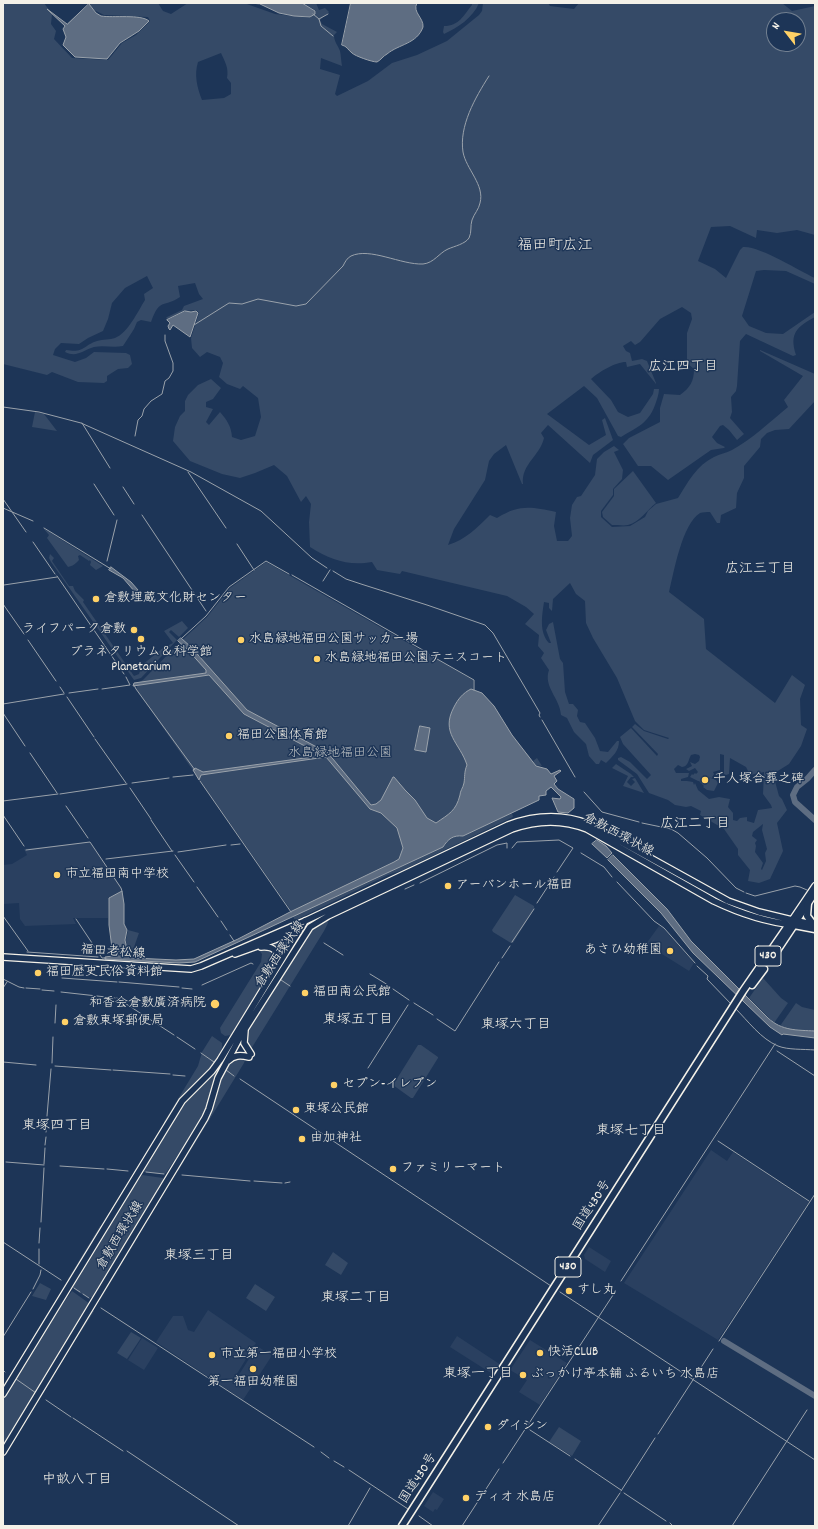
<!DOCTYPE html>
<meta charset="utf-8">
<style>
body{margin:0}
#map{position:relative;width:818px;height:1529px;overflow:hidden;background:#1d3557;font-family:Dekko,sans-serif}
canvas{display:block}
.frame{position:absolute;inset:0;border:4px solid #f4f1e8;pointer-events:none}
.north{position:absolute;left:766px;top:12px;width:40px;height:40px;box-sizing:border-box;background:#1d3557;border:1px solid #738091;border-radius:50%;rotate:301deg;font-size:11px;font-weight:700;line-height:16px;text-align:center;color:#f4f1e8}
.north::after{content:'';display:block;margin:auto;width:14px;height:18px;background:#ffd166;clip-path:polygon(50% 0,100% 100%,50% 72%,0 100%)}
</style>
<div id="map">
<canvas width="818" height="1529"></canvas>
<div class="frame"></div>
<div class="north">N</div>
</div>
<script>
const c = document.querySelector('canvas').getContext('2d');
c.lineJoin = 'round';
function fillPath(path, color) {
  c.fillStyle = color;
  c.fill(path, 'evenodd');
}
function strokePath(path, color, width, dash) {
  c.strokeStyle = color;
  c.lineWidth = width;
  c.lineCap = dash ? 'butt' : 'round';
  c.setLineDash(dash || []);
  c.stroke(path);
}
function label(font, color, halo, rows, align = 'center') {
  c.font = font + ' Dekko,"Klee One",sans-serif';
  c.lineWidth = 3;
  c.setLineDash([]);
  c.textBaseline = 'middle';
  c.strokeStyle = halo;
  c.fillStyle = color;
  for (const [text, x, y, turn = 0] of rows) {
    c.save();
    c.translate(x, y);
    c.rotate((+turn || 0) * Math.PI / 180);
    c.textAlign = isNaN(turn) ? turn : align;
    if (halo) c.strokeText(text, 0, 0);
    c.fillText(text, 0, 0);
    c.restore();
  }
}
const built = new Path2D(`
 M90,842l31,46 1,3 -13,7 -1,20h-35l3,6 -51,2 -5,-7 -1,-16 -16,1v-39l9,-1 15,-9 -3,-6z
 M659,926l4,2 31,35 -5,8 -43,-27z
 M711,1150l16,11 6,-9 76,50 -91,138 -94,-57z
 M589,1247l22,14 -6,11 -20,-13 -1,-4z
 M208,1310l48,33 -23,37 2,1 22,-35 14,9v2l-28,43 -87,-58 17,-26h10l5,14 6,2z
 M457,1336l44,29 -7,10 -44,-28z
 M142,1338l16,10 -14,22 -16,-10z
 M530,1340l37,23 -27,42 -21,-13 8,-12 -17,-10z
 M433,1492l11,7 -7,11 -2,-1 -2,3 -9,-6z`);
const green = new Path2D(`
 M3,3h41l8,11 -1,10 5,7 -2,8 18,19 36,2 14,-17 14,-8 14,-14 -2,-4 -44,-2 -12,-6 -4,-6h70l5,8 8,3 17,-11h56l31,11 35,4 5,-4 1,-3 -13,-8h13l3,7 6,-2 4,4 -9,8 2,4 15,8 -3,3c0,7 4,10 6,16 1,4 1,10 2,15l-21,-8 -1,11 20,6 -5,19 2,2 31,-15 24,-18 25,-8 30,-14 32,-26 3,-4 1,-8h65l2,3 24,3 5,-6h203l10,8 23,-5v229l-18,-5 -20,3 -20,-3 -1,8 -26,-12 -19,1 -13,34 17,8 11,9 14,-28 3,-3c15,-2 57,24 72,31v6l-29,-13 -22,-1 -8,1 -14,45 7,10 17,7 17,1 32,-22v5c-18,10 -26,16 -19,38l-3,1 -47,-22 -6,7 -3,45 -1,5 -5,6 1,15 -2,6 14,16 -7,6 -8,-10 -6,-5 -3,1 -8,11 5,6 8,4 -1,1 -13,2 -43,30 -17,-14h-13l-15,-22 6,-6 31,-16v-14l4,-14 16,1c10,-7 14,-14 14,-26l-7,-6v-30l5,-14 -1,-6 -9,-6 -22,12 -20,23 -5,3 -4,-4 -8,5 3,5 4,2 2,8 10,-2 5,2 9,22v1l-16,-20 -13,3 -1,-5c-11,0 -27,10 -35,17l20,21 7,12 10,5 12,-4 13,-19 1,-5h5c0,5 -2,10 -4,16 -7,19 -18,22 -34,32l-3,-1 -21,-38 -13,-12 -37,28 42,31 17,-10 -4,-15 3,-2 8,22 -20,15 -3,8 -42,-38 -7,8 3,5c-4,18 -23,26 -21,46h-1l-16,-39 -12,9 -5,7 -4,19 -31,49 -6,16c17,-5 30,-18 42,-30l7,3c23,-14 34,-11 59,-6l-2,14 3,15h11l4,-5 -2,-18 2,-13 5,-8 4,-1 14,-21 2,-16 7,-7 10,-6 5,4 -5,2 9,18 -1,9 -9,10v6l-12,16v6l11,10 18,-1 15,-9 3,-6 8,-7 22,-6c10,-16 19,-33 36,-41 6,-3 12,-4 18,-7 19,-10 39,-29 56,-43l-4,-7 19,-24 -43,-25v-1l55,24v27l-26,28 -14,1 -8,3 -6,6 -1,8 -16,19v12l-7,15 -1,15 -15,7 -1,8h-3l-7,-11c-3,0 -7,0 -10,1 -18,11 -26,59 -31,79l35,27 2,30 69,54 17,-28 13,10 -5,14 1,26 6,4 -6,17 -12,18 -16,10 6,22 3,3 5,11 -10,13 6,28 -13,28 -11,4 -11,-2 2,-11 -12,-15v-6l-14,-20 -24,-14 1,-4 -10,-5 -5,1 -11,-2 -7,-5 -19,-7 -12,-19 -19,-14v-2l3,-1 9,5 17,17 4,-4 -28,-31 -3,-7 11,-9 26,28 1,-2 -26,-27 3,-3 9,7 24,8 1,-1 -25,-8 -9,-9 -18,-43 -24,-40 -7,-15 -1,-22 -9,-7 -6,-11 -17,16 -1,12 -3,-3v-5l-5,-1c-2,14 -5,30 5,41h2l-5,-13 3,-6 4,-2 7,37 3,4 2,29 4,12h4l5,6 -1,6 3,6 5,1 10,15 5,13 8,1 9,-11h2c0,10 -6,15 -13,22l-5,-3 -2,4h-3l-7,-8 -3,-12 -12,-12 -7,-14 -6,-3c-1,-17 -18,-28 -12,-45l-8,-12 3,-5 -6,-7 1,-11 -14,-11 9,-10 -8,-7 -19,-11 -105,-25 -2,3 -23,-4 -5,-8c-24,4 -41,-2 -62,-15l-1,-25 2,-18 -5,-8 -5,6 -14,-26 -13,-11 -19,8 -15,5 -18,-4 -32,-13 -17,-20 2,-14 5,-11 5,-5v-10l3,-6 10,-10 13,-6 10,9 -8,11 -7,3v5l7,2 -7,13 3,3 11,-13c7,8 11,14 12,25l9,3 14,-4 6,-19 -3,-19 -15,-12 -3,3 -13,-5 -8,-7 4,-14 -3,-6 -13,-5 -7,5 -8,-9 -1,-10 8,-25 -3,-3 -11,1 -17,8 -2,-1 1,-1 15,-7 2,-4 19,-7 -4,-5 -4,-11 -17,3 2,11c-16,11 -20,0 -29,25l-10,-2 -4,2 -3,7 -11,17c-10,2 -19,-1 -29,1 -11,3 -17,11 -29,5l1,-2c19,3 16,-4 31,-9 6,-2 13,-1 18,-3 13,-5 23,-27 30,-38l-1,-6 9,-6 -6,-12 -22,12 -13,15 -4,16 -5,12 -15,7 -9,6 -18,-1 -6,6 -2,6 22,7 11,-4 8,-6 32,1 4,2 2,9 -4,4 -10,1 -11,7v5l-3,2 -26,-1 -26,-10 -5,3 -44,-11zM774,20h24v24h-24zM221,53c4,9 8,15 6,25l4,5v11l-7,4 -22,2c-5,-13 -8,-25 -4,-38zM695,754l4,1 1,2 -1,4 -4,3 -5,-2 2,4 -6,3 3,2 6,-3 3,4 -2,2 -1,-1 -2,2 -1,-1 -2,3 8,4h1l5,5 -1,1 4,3 7,1 4,-8 -2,-3 -8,-3 4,1 2,-4 -1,-2 7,-2v-16l4,1v19l2,1 3,-1 1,-16 16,9 4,8 14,-3 -1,22 8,11 1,3 -14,2 -4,13 -7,-2v-4l-7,1 -3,3 -4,-1v-7l-5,-6 2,-8 -11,-2 -10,2 -11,-9 -3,-7 -1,2 -1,-3 -6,-1h-6v-2l7,-2 1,-4h-13l-2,-4 4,-4 4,2c7,-1 6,-7 9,-12zM763,824l-1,6 5,19 -2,4 1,8 -4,9 -1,-1 2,-6 -8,-11 1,-6 -1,-3 2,-3 -5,-4 1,-4z
 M472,3h7c-6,15 -22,25 -35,31l-1,-2 1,-6c15,0 19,-10 28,-21z
 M35,412l9,2 13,17 -25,-4z
 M633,471l23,32c-9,7 -16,19 -28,22 -4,1 -11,0 -16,0l-9,-8 -1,-5 12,-16v-7z
 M43,528l60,38 -7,4 -6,-5 1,-3 -1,-2 -1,1 -9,-6 -2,1 1,4c-4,4 -6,6 -11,7l-21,-29 2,-3z
 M50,554l4,4 -2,3 17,25h4l2,5 9,9 -1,2 51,74 5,-2 3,-9 21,-17 10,-5 -9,-12 18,-10 6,7 -9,9 -8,-7 -2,2 8,8 -36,38 -7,2 -83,-118 -2,-4z
 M266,562l207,118v9c20,9 27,30 39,47 7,9 15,17 22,27l-1,-2 4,-3 5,8 -7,-1 1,1 11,3 10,12 -11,10v4l-7,1v4l-27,13 1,4 -110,53 -15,5 -90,44h-4l-2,-7 -156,-223 3,-7 4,-2 35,-36 29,-27 23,-29z
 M616,764l15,10 3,3h-3l-4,5 4,4 4,-4 -3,-3 3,-1 9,15 -21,-7 5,-10 -16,-8z
 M515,895l19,11v3l-21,34h-2l-18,-11 -1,-2z
 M327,920l1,3 -4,8 -73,118 -5,-6 1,-9 61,-100 6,-6z
 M128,930l11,3 -6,17 -6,-1 -1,-9z
 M292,935l2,1 -13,19 -10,-9v-1z
 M266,948l8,2 2,12 -45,73 -6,1 -4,-3 -1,-5 41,-66 1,-8 -4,-5z
 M763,978l18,20 7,5 -14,20 -25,-25z
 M796,1003l6,4 13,3v21l-24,-1 -11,-4z
 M212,1036l10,7c3,18 -32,44 -42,57 -6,7 -10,17 -16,24v-2l34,-56 4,-14z
 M418,1045h3l17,12v1l-25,40h-2l-18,-13z
 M230,1051l-23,57 -23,42 -5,3 -13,20 -2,1 -20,-2 -1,-3 42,-68 25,-25z
 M242,1058l3,2 -1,3 -66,108v-1c10,-18 23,-35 31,-53 9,-19 10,-40 23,-57z
 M142,1175l21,3 1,3 -60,98 -4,5 -8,13 -4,1 -14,-9 -2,-3 51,-84z
 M100,1226h2l-33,54 -1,-1z
 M137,1236l1,1 -38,63 -2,-1z
 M333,1252l15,11 -7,12 -16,-10z
 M40,1283l11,6 -5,11 -14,-4z
 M255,1284l20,13 -9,14 -20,-13z
 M72,1291l18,13 -87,143v-47l53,-87z
 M92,1310l2,1 -36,57v-1z
 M131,1332l10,6 -14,21 -10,-6z
 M52,1375l2,1 -40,64v-1z
 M559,1427l22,14 -9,15 -23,-14z`);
const water = new Path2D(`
 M250,3h52l13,8v3l-5,3 -16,-1 -15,-3 -19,-9z
 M351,3h66c-5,9 7,15 6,24 -6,17 -24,17 -36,27 -4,2 -6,6 -10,8 -5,0 -22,-6 -25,-9 -4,-3 -5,-7 -10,-8z
 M89,4l7,9 5,3c12,2 40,-2 48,5l-10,10 -19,12 -13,16 -32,-2 -12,-12 3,-8 -3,-8 2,-3 -18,-17 20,15z
 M185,311l6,1 5,-1 2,2 -8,24 -17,-12 -3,5 -1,-1 -1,-3 2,-3 -3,-3z
 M111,567l20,15 7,8 -3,2 -12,-14 -14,-8z
 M181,638l10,9 56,63 81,43 43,52 5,-1 5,-4 12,-23h1l11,13 10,10 12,18 9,5c13,-9 20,-12 24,-28 0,-4 3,-7 4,-12 1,-6 0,-11 3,-18 -7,-22 -27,-32 -13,-58 4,-8 9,-14 17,-18l11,4 12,13 18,29 24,31 11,3 4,5 9,-4 1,1 -7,5 3,5 -3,3 4,5 16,10v9l-6,5 -10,-1 -6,-14 8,1 1,-2 -10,-10 -5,4v4l-7,1v4l-76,36c-10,-1 -15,3 -20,11l-248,115 -16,1 -74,-4v-2l8,-1 -4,-31v-27l13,-7 2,13v20l3,6 -2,10 3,14 6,4 42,2 18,-1 44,-20 52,-27 104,-50 5,-3 4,-11 -6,-20 -16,-15 -11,-4 -44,-52 -125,18 -2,5 -6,-10 2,-2 8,4 116,-16 1,-2 -76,-40 -35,-39 -76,11 1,-3 72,-10v-3l-19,-21 -9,-8z
 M420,726l10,2 -4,24 -11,-2z
 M597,840l9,6 6,7 -5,5 -15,-14z
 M613,855l54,54 24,32 77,77c14,13 29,12 47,13v7l-32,-4 -1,1 -12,-8 -77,-74 -32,-40 -53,-53z`);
const stream = new Path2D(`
 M313,14l6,5 2,7 12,10
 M319,19l9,-5
 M194,325l35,-22 13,1 16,-5 38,7 10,-2 37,-38c2,-4 4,-8 8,-10 19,-9 50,9 72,8 11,-1 16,-11 25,-15 7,-3 17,-5 21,-11 3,-6 1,-12 3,-18 2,-6 7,-11 8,-17 5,-18 -14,-34 -17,-51 -4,-26 12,-54 26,-76
 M3,407l36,5 42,11 110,49 70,39 51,47 15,10
 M82,423l28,45
 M135,436l3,-16 4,-4 2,-7 7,-8 11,-7 3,-13 4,-3 4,-7v-8l-8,-22v-6
 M188,472l38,56
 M94,484l20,31
 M123,487l11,17
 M3,499l23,33
 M3,508l30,13
 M142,515l64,96
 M44,528l67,41
 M33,542l22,32
 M237,544l17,26
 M107,561l10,-41
 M333,571l13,8 15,5 66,21 58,20 8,8 47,80 -1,2 1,2
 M292,575l136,78
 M57,576l67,98
 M323,581l7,-11
 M4,585l53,-8
 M3,604l21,30
 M182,638l24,-22 23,-29 37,-26 23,13
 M28,640l28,41
 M430,655l44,25v10
 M134,685l2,4 59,81
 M60,687l4,6
 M102,689l28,-4 -4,-8
 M69,693l29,-4
 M67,697l27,40
 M3,704l61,-10
 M3,713l22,33
 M542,720l33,57
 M95,739l31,44
 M30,753l27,40
 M173,777l20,-2
 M200,781l91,131
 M132,783l37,-5
 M130,788l21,31
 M584,792l18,20 37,10
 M60,794l67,-10
 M3,801l55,-7
 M66,806l22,32
 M3,815l21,31
 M151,820l21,31
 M642,823l29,6 7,4 29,25 29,30 8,4
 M231,845l9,-1
 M512,848l5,-6 42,-2 14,8 -16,24
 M26,850l64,-8 31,46 1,3
 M178,852l48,-7
 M581,853l23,14 8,10
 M175,855l19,27
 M106,859l67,-8
 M617,882l37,39 10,7 31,35
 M420,883l77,-38 10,-2v5
 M197,887l21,30
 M405,889l9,-4
 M746,893l9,3 40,-10 5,1 7,3
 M537,903l17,-26
 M3,916l25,35
 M76,919l26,39h4
 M221,921l6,9
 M230,935l4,6
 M512,942l22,-33
 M324,943l19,12
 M27,952l71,5
 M502,958l8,-12
 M697,966l11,10 -1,3 25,26
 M261,969l7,4
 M370,974l18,11
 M62,978l55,4
 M3,979l16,8 5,1
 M281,980l9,6
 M119,982l60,5
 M202,985l49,-22 2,1
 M3,988l4,-6
 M26,988l14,1
 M182,988l10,1
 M393,989l16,11
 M42,990l12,1
 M61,992l54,6
 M117,998l57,37
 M414,1003l19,12
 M735,1008c13,13 26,31 43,38 10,4 25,3 37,4
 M437,1019l18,12 44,-69
 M55,1023l1,-18
 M177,1037l18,12
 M777,1051l38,25
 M201,1053l13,9
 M3,1062l33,3
 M52,1063l1,-26
 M55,1066l56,4
 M368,1068l40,-63
 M113,1070l57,4
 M226,1070l8,6
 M173,1075l12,1
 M240,1079l311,207
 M47,1116l4,-47
 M46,1132l1,-11
 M718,1141l91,60
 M45,1145l1,-8
 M6,1162l38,3
 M44,1164l1,-16
 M60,1166l44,3
 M107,1169l21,2
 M146,1172l18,2
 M182,1175l68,6
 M254,1181l28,2
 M285,1183l5,-1
 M41,1222l3,-54
 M3,1242l58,38
 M39,1243l1,-15
 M39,1249v15
 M621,1281l154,-237
 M74,1288l6,4
 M33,1289l7,-14 1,-5
 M560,1292l255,168
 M83,1294l6,4
 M101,1308l213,139
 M3,1337l28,-45
 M719,1341l96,-147
 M3,1370l2,2
 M16,1379l20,14
 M46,1400l25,17
 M73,1418l50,33
 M530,1430l40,26
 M658,1434l55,-85
 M127,1451l112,75
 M321,1452l8,6
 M575,1459l46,31
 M334,1461l10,6
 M503,1463l112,-171
 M349,1470l59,39
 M621,1491l34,-53
 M624,1493l42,28
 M419,1516l14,10
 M670,1523l3,3
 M348,1526l22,-38
 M462,1526l37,-57
 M598,1526l22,-33
 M732,1526l75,-116`);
const river = new Path2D(`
 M815,770l-8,9 -10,8 -4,8 2,7 20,18
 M724,1341l91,55`);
const major = new Path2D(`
 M261,947c13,-1 19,4 15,18
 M235,954l39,-14 26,-12
 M3,957l188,12 10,-3 104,-45 203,-96c27,-10 53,-12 81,-1l139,77 31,11 33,8 23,-34
 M245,1030l-1,13 7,11
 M228,1061c6,-6 12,-6 21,-4
 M3,1394l179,-293 30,-30 8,-11 85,-139
 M3,1452l202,-334 4,-9 9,-31 22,-41 70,-110 18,-11 184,-87c25,-9 50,-10 75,0l127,72c25,12 52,21 80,24l21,-32`);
const highway = new Path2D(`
 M808,903l-1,13 6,8
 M772,958l22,-33 21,4
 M752,985l12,-16
 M402,1526l341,-535 49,-71 23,5`);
const markers = [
 [96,599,4,"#ffd166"],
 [134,630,4,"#ffd166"],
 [141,639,4,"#ffd166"],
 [241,640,4,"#ffd166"],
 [317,659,4,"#ffd166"],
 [229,736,4,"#ffd166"],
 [705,780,4,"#ffd166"],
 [57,875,4,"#ffd166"],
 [448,886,4,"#ffd166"],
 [670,951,4,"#ffd166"],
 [38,973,4,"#ffd166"],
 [305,993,4,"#ffd166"],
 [215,1004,5,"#ffd166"],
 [65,1022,4,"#ffd166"],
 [334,1085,4,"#ffd166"],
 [296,1110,4,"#ffd166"],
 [302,1139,4,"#ffd166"],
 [393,1169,4,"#ffd166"],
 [569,1291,4,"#ffd166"],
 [540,1353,4,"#ffd166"],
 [212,1355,4,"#ffd166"],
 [253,1369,4,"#ffd166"],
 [523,1375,4,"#ffd166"],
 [488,1427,4,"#ffd166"],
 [466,1498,4,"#ffd166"]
];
const shields = [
 [768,956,26],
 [568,1267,26]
];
const shieldNames = [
 ["430",768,956],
 ["430",568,1267]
];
const poiNames = [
 ["倉敷埋蔵文化財センター",104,599],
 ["ライフパーク倉敷",126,630,"right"],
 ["水島緑地福田公園サッカー場",249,640],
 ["プラネタリウム＆科学館",141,653,"center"],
 ["Planetarium",141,668,"center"],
 ["水島緑地福田公園テニスコート",325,659],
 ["福田公園体育館",237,736],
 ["千人塚合葬之碑",713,780],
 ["市立福田南中学校",65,875],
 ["アーバンホール福田",456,886],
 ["あさひ幼稚園",662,951,"right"],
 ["福田歴史民俗資料館",46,973],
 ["福田南公民館",313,993],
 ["和香会倉敷廣済病院",206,1004,"right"],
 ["倉敷東塚郵便局",73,1022],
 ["セブン-イレブン",342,1085],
 ["東塚公民館",304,1110],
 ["由加神社",310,1139],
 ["ファミリーマート",401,1169],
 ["すし丸",577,1291],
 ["快活CLUB",548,1353],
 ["市立第一福田小学校",220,1355],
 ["ぶっかけ亭本舗 ふるいち 水島店",531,1375],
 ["第一福田幼稚園",253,1383,"center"],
 ["ダイシン",496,1427],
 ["ディオ 水島店",474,1498]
];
const parkNames = [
 ["水島緑地福田公園",340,754]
];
const streetNames = [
 ["倉敷西環状線",618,836,28],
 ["福田老松線",113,953,4],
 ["倉敷西環状線",281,955,-56],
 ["国道430号",593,1206,-57],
 ["倉敷西環状線",121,1236,-59],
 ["国道430号",419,1479,-57]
];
const neighbourhoodNames = [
 ["広江四丁目",683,368],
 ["広江三丁目",760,570],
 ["広江二丁目",695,825],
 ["東塚五丁目",358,1021],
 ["東塚六丁目",516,1026],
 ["東塚四丁目",57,1127],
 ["東塚七丁目",631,1132],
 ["東塚三丁目",199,1257],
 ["東塚二丁目",356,1299],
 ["東塚一丁目",478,1375],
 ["中畝八丁目",77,1481]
];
const quarterNames = [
 ["福田町広江",555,247]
];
fillPath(built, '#2a4060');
fillPath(green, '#354a67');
fillPath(water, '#5e6d82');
strokePath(water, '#9aa2ab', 1);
strokePath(stream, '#9aa2ab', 1);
strokePath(river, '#5e6d82', 6);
strokePath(major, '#f4f1e8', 8);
strokePath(highway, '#f4f1e8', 9);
strokePath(major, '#1d3557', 5.5);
strokePath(highway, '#1d3557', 6);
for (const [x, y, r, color] of markers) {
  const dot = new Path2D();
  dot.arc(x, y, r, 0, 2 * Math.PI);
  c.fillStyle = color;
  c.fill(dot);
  strokePath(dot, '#1d3557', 1.5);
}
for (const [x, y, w] of shields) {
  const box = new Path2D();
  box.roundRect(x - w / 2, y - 10, w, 20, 3);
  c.fillStyle = '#1d3557';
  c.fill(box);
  strokePath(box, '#f4f1e8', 1);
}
label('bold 12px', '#f4f1e8', null, shieldNames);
label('13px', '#f4f1e8', '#1d3557', poiNames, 'left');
label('13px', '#bbbfc1', '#1d3557', parkNames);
label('13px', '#f4f1e8', '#1d3557', streetNames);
label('14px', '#f4f1e8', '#1d3557', neighbourhoodNames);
label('15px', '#f4f1e8', '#1d3557', quarterNames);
</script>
